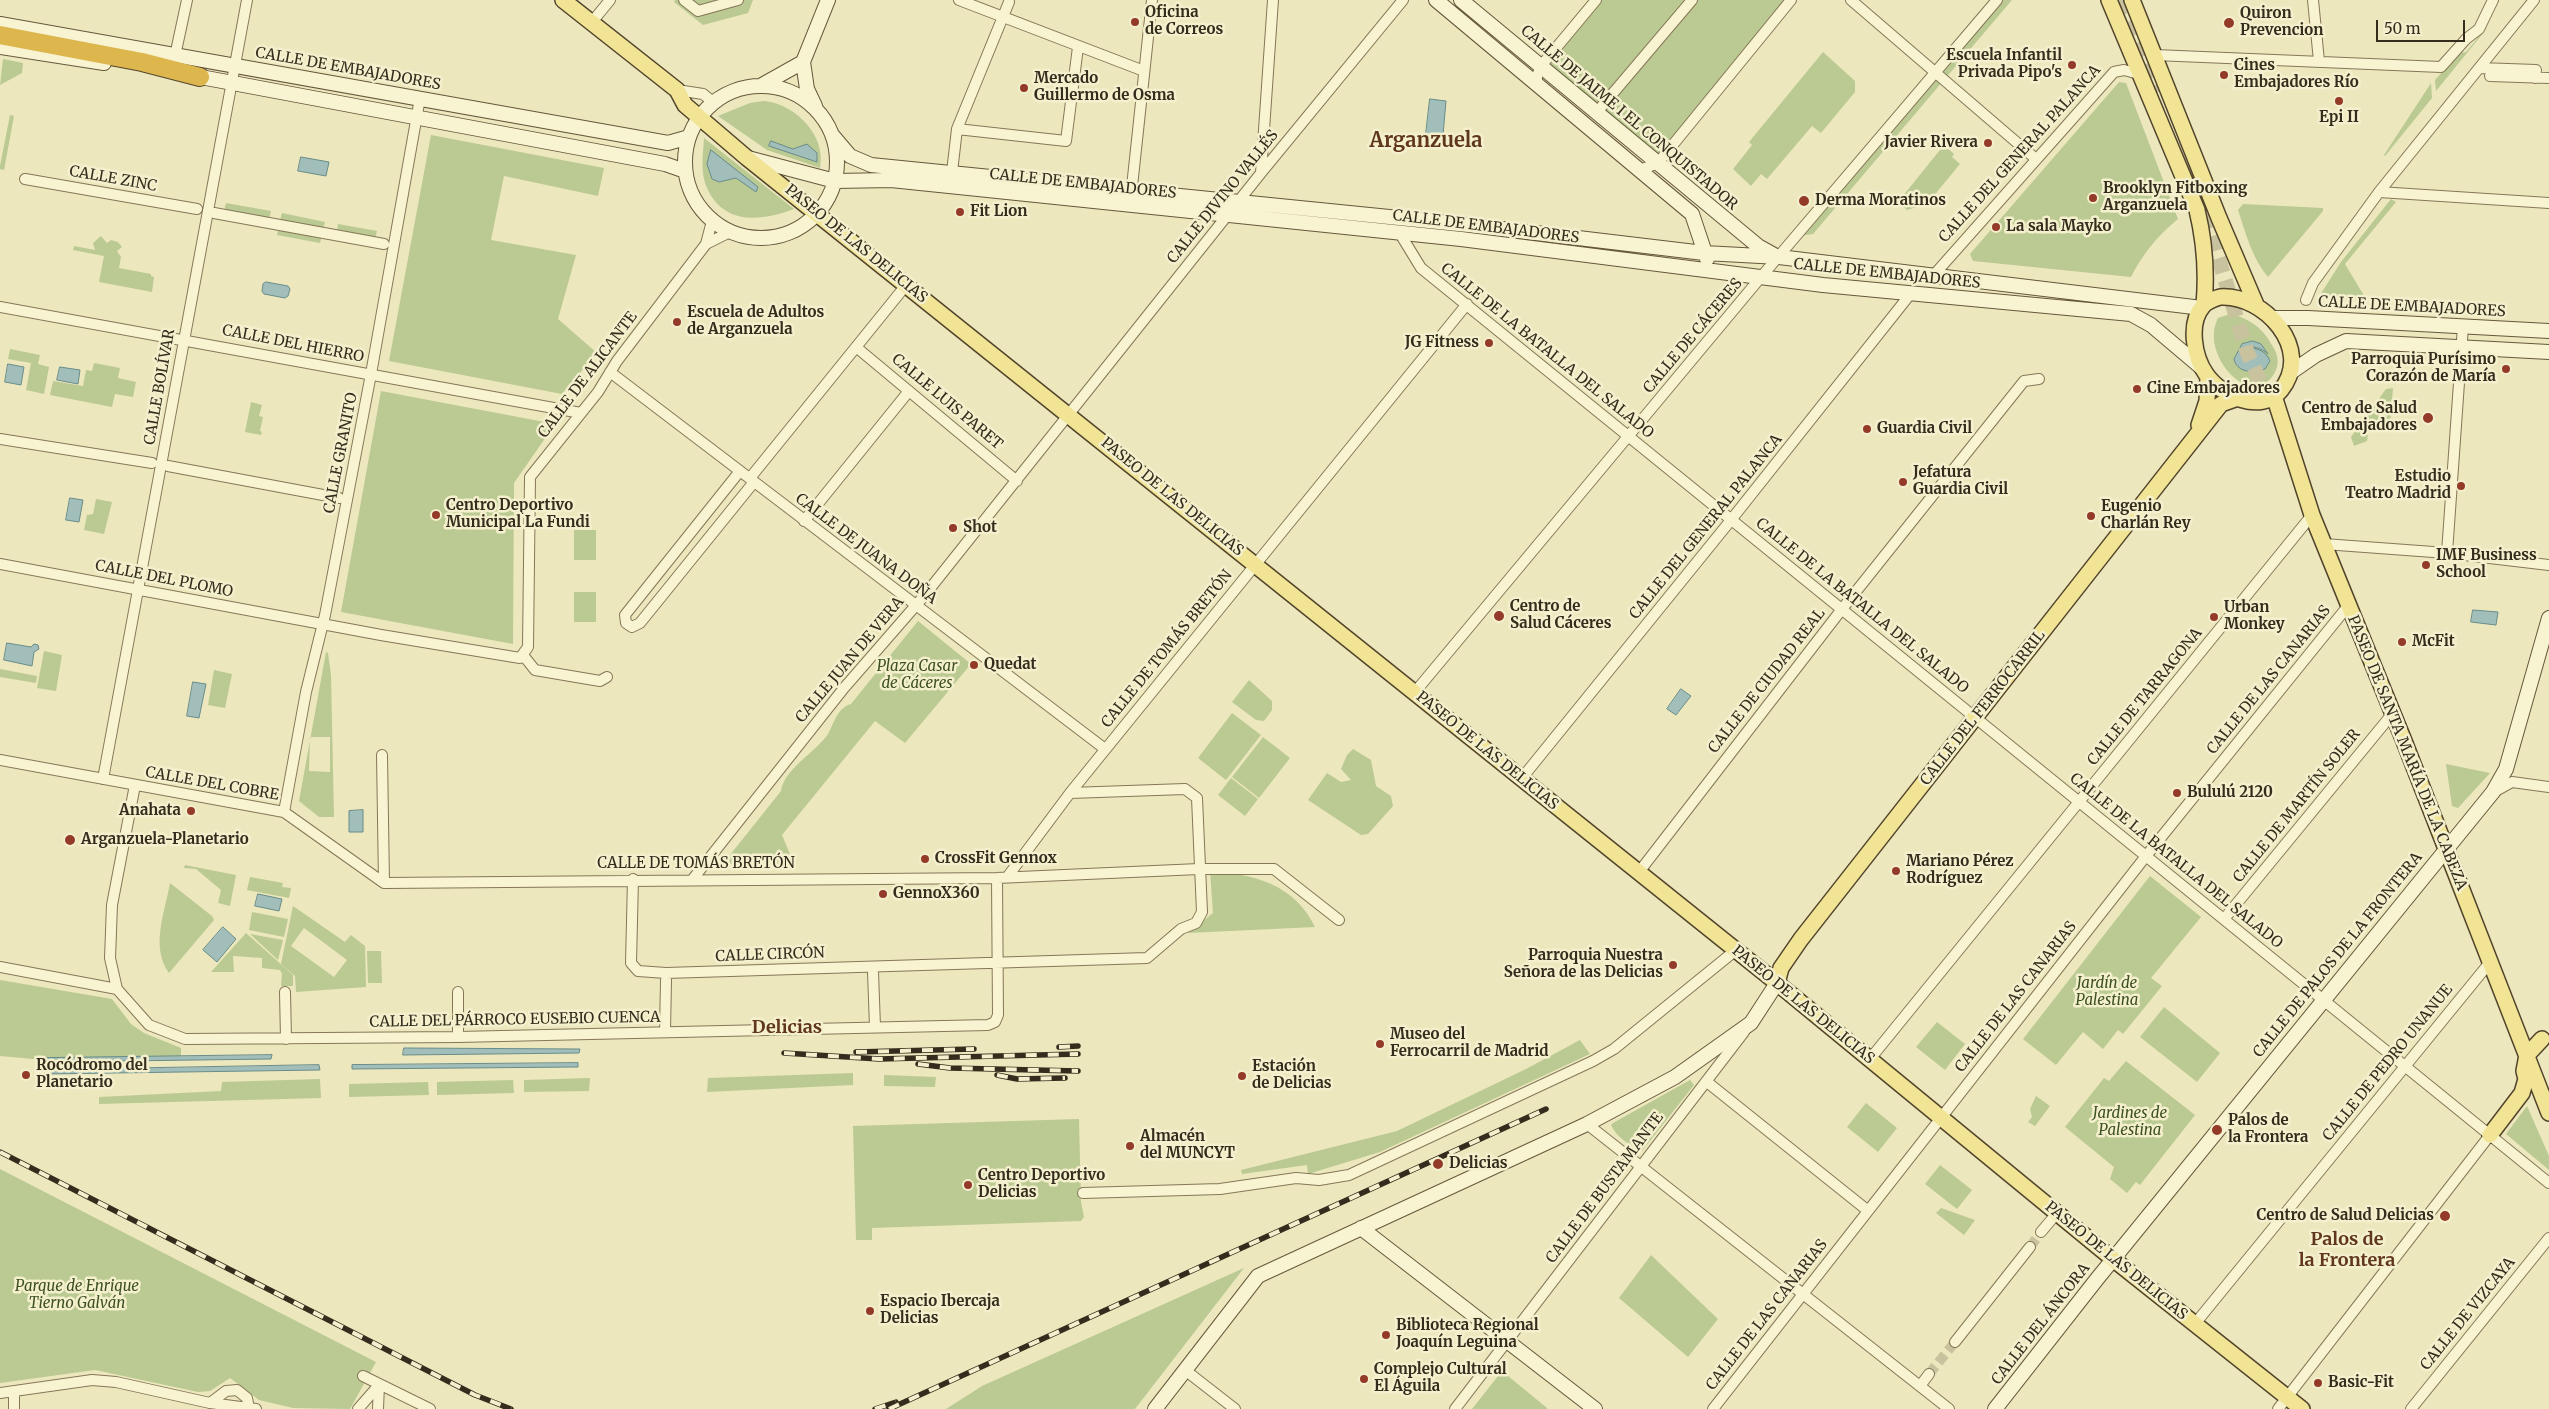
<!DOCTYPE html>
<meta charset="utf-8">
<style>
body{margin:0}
#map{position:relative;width:2549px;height:1409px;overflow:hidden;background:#ede7be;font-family:Merriweather,serif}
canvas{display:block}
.scale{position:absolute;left:2376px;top:20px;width:89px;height:22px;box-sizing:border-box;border:2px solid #342c1c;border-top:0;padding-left:6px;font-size:15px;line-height:18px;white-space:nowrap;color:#342c1c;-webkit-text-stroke:4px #f4f0cd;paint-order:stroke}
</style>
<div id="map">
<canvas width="2549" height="1409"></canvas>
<div class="scale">50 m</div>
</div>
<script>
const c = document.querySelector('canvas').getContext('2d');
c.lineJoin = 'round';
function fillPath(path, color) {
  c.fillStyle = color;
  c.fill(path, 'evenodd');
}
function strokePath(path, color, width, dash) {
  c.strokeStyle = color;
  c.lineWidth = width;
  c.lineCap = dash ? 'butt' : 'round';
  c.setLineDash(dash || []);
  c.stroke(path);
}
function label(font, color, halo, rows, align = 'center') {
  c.font = font + ' Merriweather,serif';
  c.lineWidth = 5;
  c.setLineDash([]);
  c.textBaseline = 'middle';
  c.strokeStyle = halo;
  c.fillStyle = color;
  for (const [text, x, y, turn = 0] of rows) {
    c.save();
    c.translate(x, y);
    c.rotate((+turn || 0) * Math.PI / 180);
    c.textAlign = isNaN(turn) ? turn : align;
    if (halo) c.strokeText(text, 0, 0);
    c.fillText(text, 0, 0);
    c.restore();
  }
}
const green = new Path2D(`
 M675,0h78l-5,13 -45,12 -29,-23z
 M1596,0h195l-133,163 -117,-97z
 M1989,0h23l-199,234 -26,4z
 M2488,26l-4,6 -48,59 -1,-11 24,-27 7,-1z
 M1823,52l32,29v11l-34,41 -9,-7 -45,53 -6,-5 -10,12 -18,-17 19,-24 -3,-3z
 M3,59l20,4 -1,10 -22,12z
 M2119,82l7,1 52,136c-20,16 -36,36 -47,58l-158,-16 -3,-7z
 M2431,83l1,15 -47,58 -1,-1z
 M763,101c31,2 64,34 57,67l-53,-18 -49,-34 32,-13z
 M10,115l4,1 -10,54 -4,-1v-3z
 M431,135l173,33 -6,28 -94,-20 -13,64 85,15 -18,64 39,34 -35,41 -173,-33z
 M704,138l90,71c-32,12 -70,17 -87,-21 -7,-15 -4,-34 -3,-50z
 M1944,145l10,9 -2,3 8,7 -33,40 -20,6 -9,-8z
 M2391,199l5,3 -51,62 21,35 -46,-4 21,-33z
 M226,203l45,8 -2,9 -45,-9z
 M2243,204l80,4v3l-55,66c-16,-19 -22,-43 -30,-67z
 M282,213l43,9 -2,8 -43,-9z
 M338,224l39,7 -2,8 -38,-7z
 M279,227l43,8 -2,8 -43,-8z
 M101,236l6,7 4,-3 7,2 4,5 -5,4 4,6 -2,11 32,6v2l3,1 -2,15 -53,-10 5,-26 -31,-6 1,-4 21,4 -2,-7z
 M2230,314c16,3 32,13 40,28 7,10 11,20 4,32 -23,37 -75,-19 -56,-56z
 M10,349l30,6 -2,9 11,3 -5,27 -18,-4 5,-27 -23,-4z
 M94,363l26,5 -2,10 18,4 -3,15 -18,-3 -3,13 -62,-12 3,-14 30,5 3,-16 6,1z
 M2393,388l-3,38h-21l-2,15 -13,5 -3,-9 35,-48z
 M381,391l174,33 -41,59 -1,161 -172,-32z
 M251,402l11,3 -3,11 4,1 -3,14 2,1 -1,3 -16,-3z
 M96,499l16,3 -8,32 -20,-4 3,-15 6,-1z
 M574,530h22v30h-22z
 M574,592h22v30h-22z
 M918,621l53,43 -66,79 -30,-22 -93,114 12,29h-67l-1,-4 55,-69c3,-22 35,-39 47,-57 6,-11 10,-27 23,-30z
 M44,651l18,4 -6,36 -19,-3z
 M326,652l2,1 3,22 3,142h-15l-20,-16zM310,737h20v35l-21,-1z
 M0,669l37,7 -1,7 -36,-6z
 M214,670l18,4 -7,34 -17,-3z
 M1249,680l23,21v9l-8,11 -8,-1 -24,-18z
 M1232,713l29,22 -35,45 -28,-22z
 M1263,737l27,21 -31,40 -27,-21z
 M1353,749l18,11 5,26 15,10 2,10 -25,28 -7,1 -53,-35 19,-27 14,9 10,-2 -10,-11 6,-14z
 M2446,764l44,9 -32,35 -6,-2z
 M1231,778l27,21 -13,17 -27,-21z
 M185,865l51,10 -6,31 -12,-3 3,-13 -25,-21 -12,-1z
 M1210,871c44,3 84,13 105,56l-127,6 25,-20z
 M2150,876l51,41 -50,61 11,8 -39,48 -5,-4 -15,19 -20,-17 -27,33 -33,-26z
 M250,877l33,6 -1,4 9,1 -2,10 -42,-8z
 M170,883l42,33 2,4 -45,53c-19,-26 -4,-61 1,-90z
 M293,906l52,36 6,-7 14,11 1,41 -70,5 -1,-16 -14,-12zM304,928l43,32 -13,17 -43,-31z
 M252,912l36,7 -4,18 -35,-7z
 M246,933l47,42v11h-12l1,-12 -2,-4 -18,-2v-10l-29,-2 1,16h-23z
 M250,934l33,6 -5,20z
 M367,951h14l1,32h-14z
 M0,980l112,19 19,25 13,9 37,15v12h-137l-44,-4z
 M2164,1007l56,46 -23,29 -57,-45z
 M1937,1022l28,22 -20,26 -29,-23z
 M1580,1040l10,14 -210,98 -72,22 -1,-9 -65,9 -1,-4 156,-39 129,-62z
 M2126,1061l69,54 -55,70 -4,-3 -9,11 -17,-14 4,-12 -49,-40 39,-49 5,3z
 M853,1073v12l-146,7 1,-14z
 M884,1075l52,2 -1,10 -51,-1z
 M590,1078l-1,13 -65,1v-12z
 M320,1079l1,19 -222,6v-7l122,-6 1,-9z
 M513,1080l1,13 -77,2v-13z
 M1690,1080l4,5 -52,66c-11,-5 -26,-14 -31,-26l2,-2z
 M428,1082l1,13 -80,2v-13z
 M2036,1096l14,10 -15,20 -7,-4 4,-5 -2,-8z
 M1866,1103l31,25 -19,24 -31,-25z
 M2527,1106l22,50v14l-43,-36z
 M1079,1119l2,83 3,15 -3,4 -209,7v12h-16l-3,-114z
 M1940,1165l32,25 -15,19 -32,-25z
 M0,1169l376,193 -26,47 -57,-1 -34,-8 -29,-22 -20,13 -12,1 -103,-22 -95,13z
 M1941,1208l34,12 -11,15 -28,-22z
 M1651,1255l67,64 -30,38 -69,-59z
 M1244,1268l-109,141h-189l36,-23z
 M1502,1371l45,37v1h-75z`);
const water = new Path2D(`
 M1430,99l16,2 -3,34 -17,-1z
 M771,141l22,8 14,-5 10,9v9l-48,-16z
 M711,150l47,37 -2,5 -20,-14 -17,4 -7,-3 -5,-15z
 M301,157l28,5 -3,14 -28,-5z
 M266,282l22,4 2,3 -2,7 -3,2 -21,-4 -2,-3 1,-7z
 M2253,341l8,3 7,10c-7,-6 -15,-9 -24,-6 11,-1 22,2 26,13l-5,8c-12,4 -28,4 -31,-10l8,-15z
 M8,364l16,3 -3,18 -16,-3z
 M60,367l20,3 -2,14 -21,-4z
 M70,498l13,2 -4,22 -13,-2z
 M2473,610l25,2 -2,13 -25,-3z
 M7,643l24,4 3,-3 4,1 1,4 -5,3 -2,14 -28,-6z
 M193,682l13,2 -7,34 -12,-2z
 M1681,689l10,7 -15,19 -9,-6z
 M363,810v22h-14v-21z
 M258,894l24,5 -3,12 -24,-5z
 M223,927l13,12 -19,23 -14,-12z
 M404,1048l176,1 -1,4 -176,2z
 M272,1055l-1,4 -225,3v-4z
 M578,1063v4h-2l-224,2v-4z
 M319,1065l1,5 -275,4v-4z`);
const streetTunnel = new Path2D(`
 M2030,1247l11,-15
 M1929,1374l26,-32`);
const primaryTunnel = new Path2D(`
 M2120,0l36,93
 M2203,215l13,35 31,102 26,58`);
const street = new Path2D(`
 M684,0l14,11 40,-11
 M959,0l185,71
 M1851,0l185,159
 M2313,0l6,61
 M592,22l18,-22
 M2155,55l286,12 25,-28 13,-10 14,-29
 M175,56l12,-56
 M2480,68l56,2 -1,8
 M2490,76l59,2
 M1537,84v-8l4,-10 55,-66
 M677,90l26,4 10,8
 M1597,112l95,-112
 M957,129l109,12 12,-94
 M1640,170l18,-7 133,-163
 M952,172l5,-43 52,-127
 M1261,173l12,-173
 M25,179l172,30
 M2379,192l170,11
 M1131,196l21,-196
 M214,213l170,31
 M1399,232l22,36 1128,915
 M706,244l24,-12
 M1933,276l181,-204 10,-2 15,4
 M2306,300l7,-17 66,-91 155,-192
 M0,307l581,106
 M856,347l161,134
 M610,372l495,377
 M0,439l152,24
 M168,466l171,32
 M740,471l-115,144 1,8 6,4 8,-4 114,-141
 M750,478l157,-194
 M804,521l105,-130
 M2324,544l123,9 102,12
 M2447,553l16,-227
 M0,564l381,71 139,23 8,-11 2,-170 68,-85 19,-31 89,-117 6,-23
 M523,655l12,15 65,11 7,-4
 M1415,692l346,-415 236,-277
 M382,755l2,128
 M0,760l284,52 100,71
 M1522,778l209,-258 181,-228
 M103,779l144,-779
 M135,785l-23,120 -2,53 7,31 32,36 36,14 273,-2 530,-12 7,-3 3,-7 -1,-137
 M2494,792l18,-10 37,5
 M284,812l22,-120 19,-77 46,-241 49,-276
 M1639,872l203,-263 182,-228 15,-2
 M1008,876l62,-83 397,-489
 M633,879l-2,84 7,8 28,2 481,-15 34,-29 15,-6 6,-11 -5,-114 -12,-9 -115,4
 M692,880l152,-192 80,-92 337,-423 142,-173
 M384,883l613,-5 202,-9h75l65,51
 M2224,919l169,-206
 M0,967l117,22
 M873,972l2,55
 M285,992l1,47
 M665,1032l1,-52
 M458,1037v-45
 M1870,1059l442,-544
 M1707,1082l160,128
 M1587,1124l362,285
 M1083,1193l137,-4 76,-11 23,2 30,-5 244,-114 21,-12 122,-99
 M2041,1232l16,-19
 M2194,1325l297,-364
 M1955,1342l75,-95
 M1185,1370l50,39
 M363,1376l67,33
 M1920,1386l9,-12
 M0,1393l92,-13 24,2 94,21 46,6
 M210,1403l16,-12 11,-1 10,8 2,11
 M14,1409v-17
 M358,1409l21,-24
 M378,1409l1,-24
 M1455,1409l289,-377
 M1713,1409l433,-553 202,-250
 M2278,1409l212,-274
 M2411,1409l138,-171`);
const secondary = new Path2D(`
 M1436,0l256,214 15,45
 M1461,0l297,246 18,10
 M0,24l668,119 21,-6
 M0,47l104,16
 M190,75l475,89 20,7
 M762,85l41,-23
 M685 162a76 76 0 1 1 152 0a76 76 0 1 1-152 0Z
 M815,106l-8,-17 -4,-27 25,-62
 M833,136l17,20 21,9 598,60 235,28 75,4 423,51
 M748,158l87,23 56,-1 570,59 362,46 308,29 20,11 52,44
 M2273,318h35l241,13
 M2290,373l26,-18 30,-14 203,11
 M1361,1228l234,181
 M1155,1409l103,-133 329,-152 88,-47 76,-54 26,-40
 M1995,1409l102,-130 396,-487 13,-23 43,-151`);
const primary = new Path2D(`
 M563,0l114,90 8,15 62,53 1030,825 336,276 189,150
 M2109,0l88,210c8,33 10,62 7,95
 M2132,0l87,218 38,89
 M2220,297c44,-3 94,52 61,93 -20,25 -60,6 -75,-16 -12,-17 -18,-51 -3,-68 4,-5 11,-7 17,-9z
 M2274,396l38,119 92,226 145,372
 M2199,425l8,-24 1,-24
 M1777,983l4,-15 20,-29 420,-535 17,-6
 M2490,1135l32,-42 4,-14 -2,-8 3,-16 15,-16`);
const highway = new Path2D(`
 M0,35l142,27 58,15`);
const rail = new Path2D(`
 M1059,1047l19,-1
 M856,1052l118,-3
 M784,1053l95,6 199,-5
 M918,1064l32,4 128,3
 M997,1075l20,4 48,-1
 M0,1152l475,243 36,14
 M875,1409l21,-7
 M889,1409l657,-300`);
const markers = [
 [1135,22,5,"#933a28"],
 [2229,23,6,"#933a28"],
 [2072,65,5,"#933a28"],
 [2224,75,5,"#933a28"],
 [1024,88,5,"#933a28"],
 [2339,101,5,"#933a28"],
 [1988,143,5,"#933a28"],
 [2093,198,5,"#933a28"],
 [1804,201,6,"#933a28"],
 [960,212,5,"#933a28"],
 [1996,227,5,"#933a28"],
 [677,322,5,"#933a28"],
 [1489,343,5,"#933a28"],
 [2506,369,5,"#933a28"],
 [2137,389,5,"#933a28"],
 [2428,418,6,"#933a28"],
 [1867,429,5,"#933a28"],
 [1903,482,5,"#933a28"],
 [2461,486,5,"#933a28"],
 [436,515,5,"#933a28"],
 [2091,516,5,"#933a28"],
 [953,528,5,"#933a28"],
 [2426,565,5,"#933a28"],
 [1499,616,6,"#933a28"],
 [2214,617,5,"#933a28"],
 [2402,642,5,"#933a28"],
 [974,665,5,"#933a28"],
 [2177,793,5,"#933a28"],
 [191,811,5,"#933a28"],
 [70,840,6,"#933a28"],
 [925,859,5,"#933a28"],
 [1896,871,5,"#933a28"],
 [883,894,5,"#933a28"],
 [1673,965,5,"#933a28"],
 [1380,1044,5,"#933a28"],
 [26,1075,5,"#933a28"],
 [1242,1076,5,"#933a28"],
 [2217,1130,6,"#933a28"],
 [1130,1146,5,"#933a28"],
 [1438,1164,6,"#933a28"],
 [968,1185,5,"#933a28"],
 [2445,1216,6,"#933a28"],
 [870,1311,5,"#933a28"],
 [1386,1335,5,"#933a28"],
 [1364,1379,5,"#933a28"],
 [2318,1383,5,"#933a28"]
];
const poiNames = [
 ["Oficina",1145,13],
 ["de Correos",1145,30],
 ["Quiron",2240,14],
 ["Prevencion",2240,31],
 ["Escuela Infantil",2062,56,"right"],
 ["Privada Pipo's",2062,73,"right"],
 ["Cines",2234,66],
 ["Embajadores Río",2234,83],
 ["Mercado",1034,79],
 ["Guillermo de Osma",1034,96],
 ["Epi II",2339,118,"center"],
 ["Javier Rivera",1978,143,"right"],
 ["Brooklyn Fitboxing",2103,189],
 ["Arganzuela",2103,206],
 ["Derma Moratinos",1815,201],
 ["Fit Lion",970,212],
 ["La sala Mayko",2006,227],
 ["Escuela de Adultos",687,313],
 ["de Arganzuela",687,330],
 ["JG Fitness",1479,343,"right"],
 ["Parroquia Purísimo",2496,360,"right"],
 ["Corazón de María",2496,377,"right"],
 ["Cine Embajadores",2147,389],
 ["Centro de Salud",2417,409,"right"],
 ["Embajadores",2417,426,"right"],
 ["Guardia Civil",1877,429],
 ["Jefatura",1913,473],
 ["Guardia Civil",1913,490],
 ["Estudio",2451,477,"right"],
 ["Teatro Madrid",2451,494,"right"],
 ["Centro Deportivo",446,506],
 ["Municipal La Fundi",446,523],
 ["Eugenio",2101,507],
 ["Charlán Rey",2101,524],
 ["Shot",963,528],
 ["IMF Business",2436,556],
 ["School",2436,573],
 ["Centro de",1510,607],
 ["Salud Cáceres",1510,624],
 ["Urban",2224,608],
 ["Monkey",2224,625],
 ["McFit",2412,642],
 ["Quedat",984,665],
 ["Bululú 2120",2187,793],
 ["Anahata",181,811,"right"],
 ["Arganzuela-Planetario",81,840],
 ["CrossFit Gennox",935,859],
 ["Mariano Pérez",1906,862],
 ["Rodríguez",1906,879],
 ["GennoX360",893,894],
 ["Parroquia Nuestra",1663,956,"right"],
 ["Señora de las Delicias",1663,973,"right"],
 ["Museo del",1390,1035],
 ["Ferrocarril de Madrid",1390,1052],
 ["Rocódromo del",36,1066],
 ["Planetario",36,1083],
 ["Estación",1252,1067],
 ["de Delicias",1252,1084],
 ["Palos de",2228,1121],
 ["la Frontera",2228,1138],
 ["Almacén",1140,1137],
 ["del MUNCYT",1140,1154],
 ["Delicias",1449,1164],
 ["Centro Deportivo",978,1176],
 ["Delicias",978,1193],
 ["Centro de Salud Delicias",2434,1216,"right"],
 ["Espacio Ibercaja",880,1302],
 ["Delicias",880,1319],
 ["Biblioteca Regional",1396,1326],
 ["Joaquín Leguina",1396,1343],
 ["Complejo Cultural",1374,1370],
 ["El Águila",1374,1387],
 ["Basic-Fit",2328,1383]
];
const streetNames = [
 ["CALLE DE EMBAJADORES",348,69,10],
 ["CALLE DE JAIME I EL CONQUISTADOR",1629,118,40],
 ["CALLE DEL GENERAL PALANCA",2020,154,-48],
 ["CALLE ZINC",113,179,10],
 ["CALLE DE EMBAJADORES",1083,184,6],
 ["CALLE DIVINO VALLÉS",1223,197,-51],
 ["CALLE DE EMBAJADORES",1486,227,7],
 ["PASEO DE LAS DELICIAS",856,244,39],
 ["CALLE DE EMBAJADORES",1887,274,6],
 ["CALLE DE EMBAJADORES",2412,307,3],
 ["CALLE DE CÁCERES",1693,336,-50],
 ["CALLE DEL HIERRO",293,344,11],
 ["CALLE DE LA BATALLA DEL SALADO",1547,351,39],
 ["CALLE DE ALICANTE",588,375,-53],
 ["CALLE BOLÍVAR",160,387,-80],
 ["CALLE LUIS PARET",947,402,40],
 ["CALLE GRANITO",341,453,-79],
 ["PASEO DE LAS DELICIAS",1172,497,39],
 ["CALLE DEL GENERAL PALANCA",1706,527,-51],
 ["CALLE DE JUANA DOÑA",866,549,37],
 ["CALLE DEL PLOMO",164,579,11],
 ["CALLE DE LA BATALLA DEL SALADO",1862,606,39],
 ["CALLE DE TOMÁS BRETÓN",1167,649,-51],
 ["CALLE JUAN DE VERA",850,660,-50],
 ["CALLE DE LAS CANARIAS",2269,680,-51],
 ["CALLE DE CIUDAD REAL",1767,681,-52],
 ["CALLE DE TARRAGONA",2145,697,-51],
 ["CALLE DEL FERROCARRIL",1983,708,-52],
 ["PASEO DE LAS DELICIAS",1487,751,39],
 ["PASEO DE SANTA MARÍA DE LA CABEZA",2407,753,68],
 ["CALLE DEL COBRE",212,784,10],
 ["CALLE DE MARTÍN SOLER",2297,806,-51],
 ["CALLE DE LA BATALLA DEL SALADO",2176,861,39],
 ["CALLE DE TOMÁS BRETÓN",696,864],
 ["CALLE CIRCÓN",770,955,-2],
 ["CALLE DE PALOS DE LA FRONTERA",2338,955,-51],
 ["CALLE DE LAS CANARIAS",2016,997,-52],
 ["PASEO DE LAS DELICIAS",1803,1005,39],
 ["CALLE DEL PÁRROCO EUSEBIO CUENCA",515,1020,-1],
 ["CALLE DE PEDRO UNANUE",2388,1063,-51],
 ["CALLE DE BUSTAMANTE",1605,1188,-53],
 ["PASEO DE LAS DELICIAS",2116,1261,39],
 ["CALLE DE VIZCAYA",2468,1314,-51],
 ["CALLE DE LAS CANARIAS",1767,1315,-52],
 ["CALLE DEL ÁNCORA",2041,1324,-52]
];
const parkNames = [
 ["Plaza Casar",917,667],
 ["de Cáceres",917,684],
 ["Jardín de",2107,984],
 ["Palestina",2107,1001],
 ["Jardines de",2130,1114],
 ["Palestina",2130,1131],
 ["Parque de Enrique",77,1287],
 ["Tierno Galván",77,1304]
];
const quarterNames = [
 ["Delicias",787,1028],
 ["Palos de",2347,1240],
 ["la Frontera",2347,1261]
];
const districtNames = [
 ["Arganzuela",1426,141]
];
fillPath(green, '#baca92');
fillPath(water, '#a1bebb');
strokePath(water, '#698c89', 1);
strokePath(streetTunnel, '#c8c29e', 10, [10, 5]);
strokePath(primaryTunnel, '#c8c29e', 15, [15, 8]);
strokePath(street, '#857757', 12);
strokePath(secondary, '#66583b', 16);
strokePath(primary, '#52442c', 18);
strokePath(highway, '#52442c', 20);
strokePath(street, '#f8f3d1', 10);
strokePath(secondary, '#f8f3d1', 14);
strokePath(primary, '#f1e495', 15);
strokePath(highway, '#ddb74e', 18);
strokePath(rail, '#342c1c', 5.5);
strokePath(rail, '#f4f0cd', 4, [11]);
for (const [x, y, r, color] of markers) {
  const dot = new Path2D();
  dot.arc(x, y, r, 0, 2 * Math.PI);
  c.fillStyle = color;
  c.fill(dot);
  strokePath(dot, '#f4f0cd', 2);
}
label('bold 15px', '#342c1c', '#f4f0cd', poiNames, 'left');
label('15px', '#342c1c', '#f4f0cd', streetNames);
label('italic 15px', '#3d5022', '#f4f0cd', parkNames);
label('bold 18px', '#60361c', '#f4f0cd', quarterNames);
label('bold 20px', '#60361c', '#f4f0cd', districtNames);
</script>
